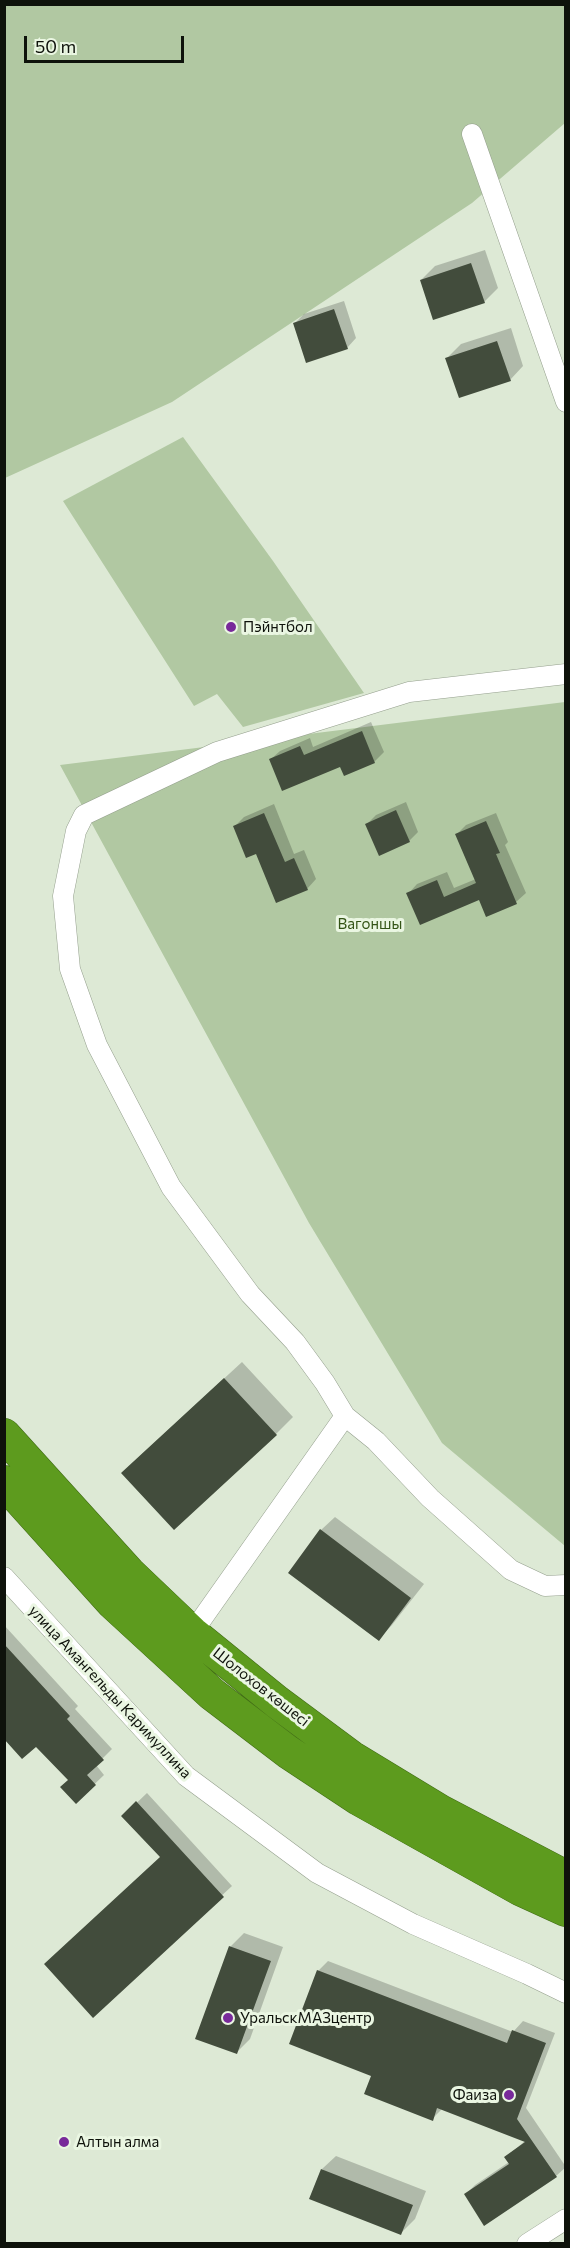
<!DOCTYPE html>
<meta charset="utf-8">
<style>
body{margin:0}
#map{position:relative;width:570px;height:2248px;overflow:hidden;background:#dde9d5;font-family:Commissioner,sans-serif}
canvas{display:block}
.frame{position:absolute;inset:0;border:6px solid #0e120b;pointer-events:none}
.scale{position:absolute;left:24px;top:36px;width:160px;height:27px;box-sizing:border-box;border:3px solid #0e120b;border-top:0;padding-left:8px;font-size:18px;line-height:21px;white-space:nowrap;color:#0e120b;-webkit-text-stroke:4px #eaf6e2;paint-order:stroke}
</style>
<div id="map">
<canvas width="570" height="2248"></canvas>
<div class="frame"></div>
<div class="scale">50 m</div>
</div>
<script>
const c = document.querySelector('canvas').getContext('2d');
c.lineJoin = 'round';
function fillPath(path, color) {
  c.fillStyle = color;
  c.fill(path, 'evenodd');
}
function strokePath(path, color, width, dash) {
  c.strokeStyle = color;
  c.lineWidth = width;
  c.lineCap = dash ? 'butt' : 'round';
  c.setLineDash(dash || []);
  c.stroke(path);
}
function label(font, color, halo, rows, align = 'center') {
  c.font = font + ' Commissioner,sans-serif';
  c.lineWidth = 6;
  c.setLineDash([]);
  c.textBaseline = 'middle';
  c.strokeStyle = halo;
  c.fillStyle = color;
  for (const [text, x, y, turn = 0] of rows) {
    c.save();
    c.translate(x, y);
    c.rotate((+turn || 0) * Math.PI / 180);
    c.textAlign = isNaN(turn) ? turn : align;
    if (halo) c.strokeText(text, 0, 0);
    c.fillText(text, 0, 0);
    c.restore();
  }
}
const green = new Path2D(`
 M4,5h561v118l-93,80 -300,199 -167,76z
 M183,437l90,124 91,132 -121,34 -26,-33 -23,12 -131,-205z
 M565,702v844l-123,-103 -133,-220 -249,-458z`);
const shadow = new Path2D(`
 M485,250l13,38 -14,14 -63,-22 14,-14z
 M344,301l12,37 -9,10 -53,-24 10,-10z
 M511,328l12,38 -13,14 -63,-22 14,-14z
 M371,722l13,30 -10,10 -33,3 -71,-5 10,-9 30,-13 3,9z
 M406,802l12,30 -9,9 -42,-17 9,-9z
 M274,804l20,50 10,-4 12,29 -9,10 -51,-37 -21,-26 9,-9z
 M496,813l12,29 -3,3 21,48 -10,9 -36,-4 -60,25 -12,-29 9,-10 30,-12 7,16 22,-9 -19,-45 9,-9z
 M242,1362l51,55 -17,17 -136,22z
 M335,1517l89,67 -32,41 -13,14 -58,-109z
 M4,1625l74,81 -3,3 37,40 -16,16 8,10 -28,27 -6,-22 -34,-35 -32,-8z
 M147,1793l85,93 -139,129 68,-158 -38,-41z
 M244,1933l39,14 -33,92 -13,13 -7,-105z
 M328,1961l185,71 10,-11 32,12 -29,75 40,59 -10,9 -91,19 10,-10 34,-23 -3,-5 19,-16 -83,-32 -10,10 -59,-44 -82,-32 27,-72z
 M336,2156l90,35 -11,28 -14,14 -79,-64z`);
const building = new Path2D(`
 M471,263l14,40 -52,17 -13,-40z
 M334,309l14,40 -42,14 -13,-40z
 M497,341l14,40 -52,17 -14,-40z
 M362,731l13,32 -31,13 -4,-9 -58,24 -13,-32 31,-13 4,9z
 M396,810l14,32 -31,14 -14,-32z
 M264,813l21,49 9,-4 14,32 -32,13 -20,-49 -10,4 -13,-32z
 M486,821l14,32 -4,1 21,50 -31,13 -7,-17 -59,25 -14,-32 31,-13 7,17 32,-14 -21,-49z
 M224,1378l53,57 -103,95 -53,-57z
 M320,1529l91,69 -32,43 -91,-68z
 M4,1644l66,72 -3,3 37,41 -17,15 9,10 -20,19 -16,-17 8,-7 -32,-33 -14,12 -18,-20z
 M136,1801l88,96 -131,121 -49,-54 116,-107 -39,-41z
 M229,1946l42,15 -34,93 -42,-15z
 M317,1970l190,73 5,-13 34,13 -29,76 40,58 -73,49 -20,-32 45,-30 -5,-7 21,-15 -88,-34 -4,13 -69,-27 7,-18 -82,-32z
 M321,2169l92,36 -12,30 -92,-36z`);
const street = new Path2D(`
 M472,134l94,268
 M345,1416l31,25 54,57 81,72 34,16 21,-1
 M4,1577l182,199 131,97 96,51 114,50 39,19
 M192,1633l153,-217 -20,-33 -30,-41 -45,-48 -79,-107 -74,-142 -27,-76 -7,-73 13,-65 8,-16 133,-63 192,-60 157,-18
 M527,2244l39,-25`);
const highway = new Path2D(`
 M4,1435l125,138 63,60 85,69 74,55 89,54 126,66
 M4,1482l109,121 99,91 76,58 71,47 161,90 46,21`);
const markers = [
 [231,627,6,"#78299a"],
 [228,2018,6,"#78299a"],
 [509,2095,6,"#78299a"],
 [64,2142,6,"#78299a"]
];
const poiNames = [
 ["Пэйнтбол",243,627],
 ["УральскМАЗцентр",240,2018],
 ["Фаиза",497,2095,"right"],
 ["Алтын алма",76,2142]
];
const parkNames = [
 ["Вагоншы",370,924]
];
const streetNames = [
 ["Шолохов көшесі",261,1687,38],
 ["улица Амангельды Каримуллина",110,1692,47]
];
fillPath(green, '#b1c8a2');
fillPath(shadow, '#0003');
fillPath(building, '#424c3c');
strokePath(street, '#949f8d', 21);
strokePath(highway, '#416b17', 34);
strokePath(street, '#fff', 20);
strokePath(highway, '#5d9b1e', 33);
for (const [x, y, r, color] of markers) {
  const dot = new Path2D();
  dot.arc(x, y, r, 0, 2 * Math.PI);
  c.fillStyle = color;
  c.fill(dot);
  strokePath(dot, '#eaf6e2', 2);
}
label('15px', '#0e120b', '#eaf6e2', poiNames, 'left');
label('15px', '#335416', '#eaf6e2', parkNames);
label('15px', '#0e120b', '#eaf6e2', streetNames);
</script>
